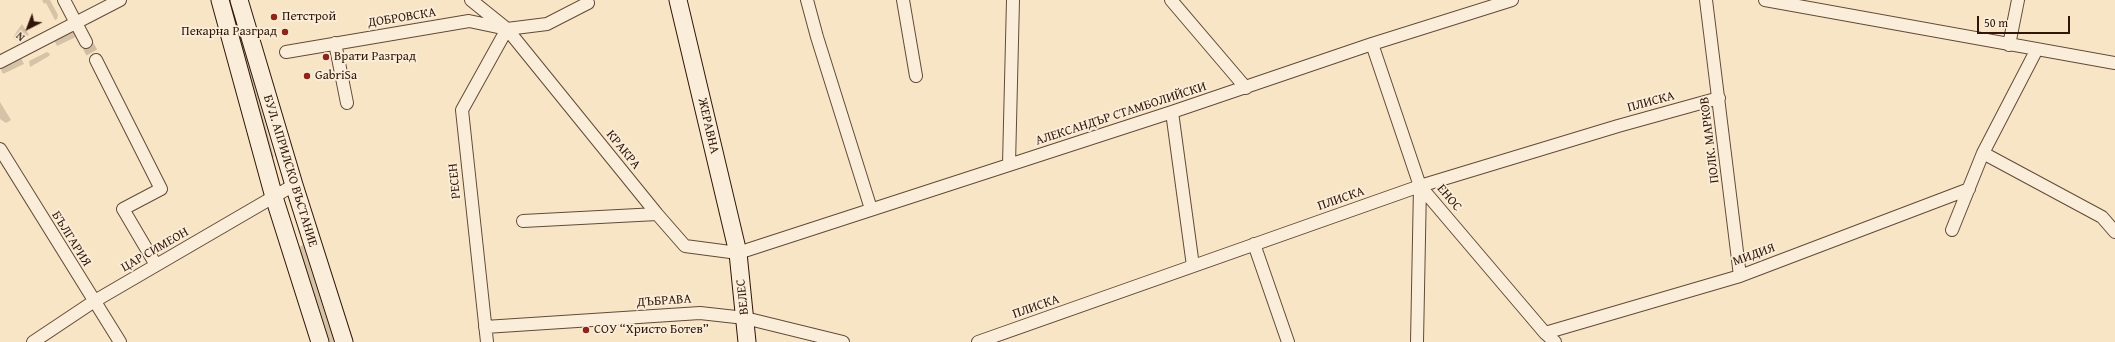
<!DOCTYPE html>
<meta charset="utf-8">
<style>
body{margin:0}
#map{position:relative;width:2115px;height:342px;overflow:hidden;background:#f8e5c6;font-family:"Gentium Book Plus",serif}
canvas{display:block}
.north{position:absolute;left:8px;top:8px;width:40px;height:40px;-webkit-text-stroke:3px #faeeda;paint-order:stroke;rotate:222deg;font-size:11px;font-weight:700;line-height:16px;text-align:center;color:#311608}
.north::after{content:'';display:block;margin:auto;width:14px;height:18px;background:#311608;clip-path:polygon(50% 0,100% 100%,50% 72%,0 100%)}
.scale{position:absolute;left:1977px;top:16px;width:93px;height:18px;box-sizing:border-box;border:2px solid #311608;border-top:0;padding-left:5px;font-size:12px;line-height:14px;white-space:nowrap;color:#311608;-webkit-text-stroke:3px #faeeda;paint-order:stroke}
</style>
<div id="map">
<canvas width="2115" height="342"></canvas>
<div class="north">N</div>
<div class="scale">50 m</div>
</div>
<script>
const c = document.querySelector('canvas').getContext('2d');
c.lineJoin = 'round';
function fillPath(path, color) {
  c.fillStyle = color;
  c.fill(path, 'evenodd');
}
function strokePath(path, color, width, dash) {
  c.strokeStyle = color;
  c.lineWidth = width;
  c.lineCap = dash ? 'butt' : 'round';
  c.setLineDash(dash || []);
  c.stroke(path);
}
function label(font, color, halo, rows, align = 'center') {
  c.font = font + ' "Gentium Book Plus",serif';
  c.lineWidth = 3.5;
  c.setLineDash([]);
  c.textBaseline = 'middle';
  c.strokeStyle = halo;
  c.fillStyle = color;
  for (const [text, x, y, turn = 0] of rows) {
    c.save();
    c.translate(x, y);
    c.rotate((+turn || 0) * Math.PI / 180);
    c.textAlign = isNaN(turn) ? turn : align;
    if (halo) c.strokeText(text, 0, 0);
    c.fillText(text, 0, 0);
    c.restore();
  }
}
const green = new Path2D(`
 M42,0h8l8,15 -1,4 -2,1 -9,-17 -2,1z
 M227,0h4l43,157 -3,1z
 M22,24l7,11 -12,6 -4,-4z
 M75,29l3,7 -21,10 -3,-6z
 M47,52l3,2 -1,2 -19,11 -1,-6z
 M21,58l3,6 -21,10 -3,-6z
 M0,102l11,18 -5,3 -6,-4z
 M303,245l31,97h-4l-31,-95z`);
const streetTunnel = new Path2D(`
 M86,42l10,18`);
const street = new Path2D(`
 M64,0l22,42
 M471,0l36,29 150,185 28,32 53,7 434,-141 200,-68 140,-44
 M807,0l10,37 54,172
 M903,0l13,76
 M1171,0l75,88
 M1706,0l34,276
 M1765,0l350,63
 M335,43l12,60
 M1372,44l48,142 125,147 10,9
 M2009,45l9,-45
 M286,52l183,-31 38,8 40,-5 41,-21
 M96,60l65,129 -38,20 33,56
 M0,62l120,-62
 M1172,112l21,154
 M0,149l120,193
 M1983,153l119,64 13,15
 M1009,164l4,-164
 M523,221l134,-7
 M1952,230l31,-77 54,-104
 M1254,244l34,98
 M485,327l215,-14 45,5 98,24
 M1545,333l195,-57 229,-87
 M33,342l60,-40 201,-117
 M487,342l-25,-232 45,-81
 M978,342l442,-156 198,-60 101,-28
 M1417,342l3,-156`);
const secondary = new Path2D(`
 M220,0l54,197 46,145
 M239,0l55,185 50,157
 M678,0l60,253 9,89`);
const markers = [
 [274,17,4,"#8f2418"],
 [285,32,4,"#8f2418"],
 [326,57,4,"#8f2418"],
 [307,76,4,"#8f2418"],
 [586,330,4,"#8f2418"]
];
const poiNames = [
 ["Петстрой",282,17],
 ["Пекарна Разград",277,32,"right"],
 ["Врати Разград",334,57],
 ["GabriSa",315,76],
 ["СОУ “Христо Ботев”",594,330]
];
const streetNames = [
 ["ДОБРОВСКА",402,18,-9],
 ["ПЛИСКА",1651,102,-15],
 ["АЛЕКСАНДЪР СТАМБОЛИЙСКИ",1121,114,-18],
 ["ЖЕРАВНА",708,126,77],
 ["ПОЛК. МАРКОВ",1710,140,-97],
 ["КРАКРА",623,150,51],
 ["БУЛ. АПРИЛСКО ВЪСТАНИЕ",290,171,73],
 ["РЕСЕН",455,181,-96],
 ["ЕНОС",1449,198,50],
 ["ПЛИСКА",1341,199,-19],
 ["БЪЛГАРИЯ",71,239,58],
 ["ЦАР СИМЕОН",155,250,-30],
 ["МИДИЯ",1754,255,-20],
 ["ВЕЛЕС",743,297,-96],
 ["ДЪБРАВА",664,301,-4],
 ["ПЛИСКА",1036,307,-19]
];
fillPath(green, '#d6c2a6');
strokePath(streetTunnel, '#d0bca0', 12, [12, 6]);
strokePath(street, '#634a38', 14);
strokePath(secondary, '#311608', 19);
strokePath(street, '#faeeda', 12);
strokePath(secondary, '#faeeda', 17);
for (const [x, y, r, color] of markers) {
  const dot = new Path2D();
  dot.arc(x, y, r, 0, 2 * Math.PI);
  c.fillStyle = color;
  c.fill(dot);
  strokePath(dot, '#faeeda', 1.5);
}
label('13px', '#311608', '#faeeda', poiNames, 'left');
label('13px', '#311608', '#faeeda', streetNames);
</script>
